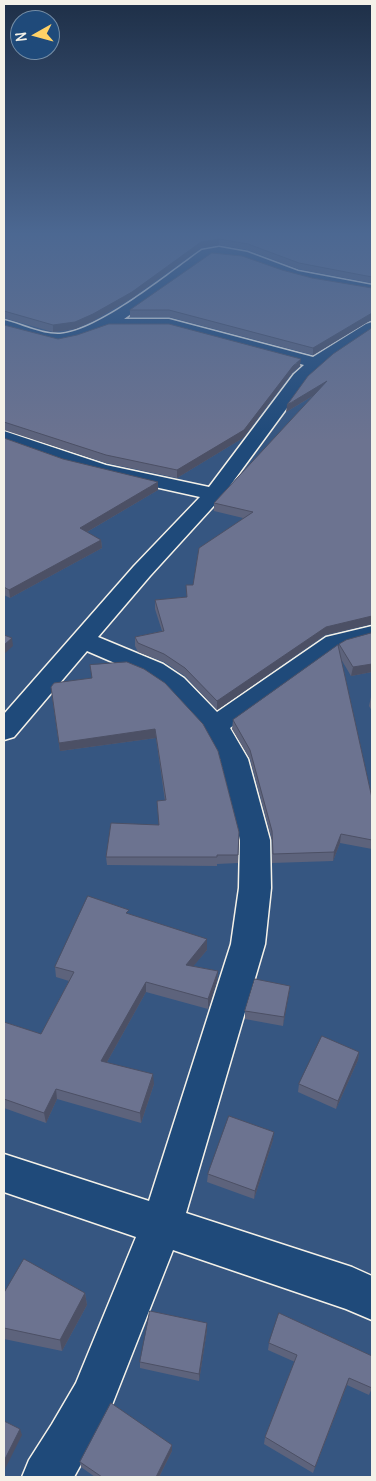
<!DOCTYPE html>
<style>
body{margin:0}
#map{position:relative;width:376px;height:1481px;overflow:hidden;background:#365681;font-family:Delius,sans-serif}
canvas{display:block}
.frame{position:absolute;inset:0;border:5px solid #f4f1e8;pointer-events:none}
.north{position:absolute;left:10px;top:10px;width:50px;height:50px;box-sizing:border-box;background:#1f4a7a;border:1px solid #748da6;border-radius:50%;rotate:263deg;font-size:14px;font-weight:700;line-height:20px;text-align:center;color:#f4f1e8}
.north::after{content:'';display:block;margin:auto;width:18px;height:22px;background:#ffd166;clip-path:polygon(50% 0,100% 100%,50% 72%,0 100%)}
</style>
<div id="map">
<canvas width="376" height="1481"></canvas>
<div class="frame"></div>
<div class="north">N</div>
</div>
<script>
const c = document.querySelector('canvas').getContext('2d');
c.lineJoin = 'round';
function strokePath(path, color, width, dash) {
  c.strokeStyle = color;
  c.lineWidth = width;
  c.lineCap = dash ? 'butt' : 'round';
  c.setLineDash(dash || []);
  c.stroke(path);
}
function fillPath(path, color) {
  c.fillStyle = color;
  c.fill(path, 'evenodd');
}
const minor = new Path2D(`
 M219,247l28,5 51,19 74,14v8c-26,-5 -54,-8 -80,-15 -27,-7 -52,-25 -81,-21l-87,62h45l144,38 53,-33 6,-2v11l-41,27 -25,22 -85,116 -71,78 -52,61 65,27 21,14 33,34 109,-75 46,-11v14l-28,7 -15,9 -99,72 18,31 22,81 1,48 -6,56 -79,269 166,54 20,9v44l-26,-11 -173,-59 -65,165 -34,62h-52l7,-17 23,-36 24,-41 60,-146 -132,-45v-38l145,47 82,-257 8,-56 1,-48 -20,-81 -16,-28 -38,-41 -21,-14 -58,-25 -73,86 -10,3v-26l130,-148 66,-69 -104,-23 -32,-9 -60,-22v-12l102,34 103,22 85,-113 10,-9 -135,-36h-60l-32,11 -18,4 -55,-14v-10c17,4 38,15 56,14 39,-3 108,-60 142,-84z`);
const wall = new Path2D(`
 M4,234h368v49l-74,-14 -50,-19 -29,-5 -18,3 -69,50 -39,23 -18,8 -22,3 -49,-14v1z
 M282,270l30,8 60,10v33l-1,-1 -58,35 -144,-38h-39v-7z
 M4,325l54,14 242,27 -8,7 -49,65 -66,40 -71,-15 -102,-33z
 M372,328v297v-1l-47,11 -108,75 -32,-34 -21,-14 -26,-10 -3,-6v-9l27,-6 -7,-22v-9l32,-3 -1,-12h7l50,-67 -29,-7v-8l99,-107 -27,16z
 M4,438l59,21 95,31 -71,42 14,8 1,8 -92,50 -6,-3z
 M372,633v39l-21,4 -10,-17 31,139v51l-32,-6 -7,18 -61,2v-23l-22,-81 -18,-30 1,-9 105,-73 1,-3z
 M127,662l112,170 -1,31 -21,1v2l-110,-1 -1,-8 53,-32 -2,-24h8l-9,-63 -96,13 -8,-55 40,-18z
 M372,696v15l-3,-5 2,-9z
 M129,914l78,36 -14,16 25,5 -1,10 -9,28 -62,-17 -39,70 47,22 -13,39 -84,-24 -11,24 -42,-15v-86l37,12 28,-53 -13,-4 -1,-10z
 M290,986l-7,40 -38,-7v-8z
 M359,1052l-1,8 -22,49 -38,-17 1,-8z
 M273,1140l-19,59 -47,-17 1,-8z
 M4,1293h81l2,12 -25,46 -58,-12z
 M207,1323v7l-8,51 -59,-13v-6z
 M269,1343l103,13v32l-3,7 -22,-10 -34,88 -49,-29 1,-7 30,-75 -27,-12z
 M172,1445v6l-13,26h-64l-14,-10 -1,-5z`);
const shadedWall = new Path2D(`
 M219,239v6l-18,3 -69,50 -39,23 -18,8 -22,3v-7l148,-83z
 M372,313l-1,7 -58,35v-7z
 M301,359l-1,7 -8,7 -49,65 -66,40v-8z
 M327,381l-1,7 -40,24 1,-7z
 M158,482v8l-78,46v-8z
 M101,540l1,8 -92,50 -1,-8z
 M372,616v8l-47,11 -108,75v-9l109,-74z
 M12,638l1,8 -9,8v-9z
 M372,664v8l-21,4 2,-9z
 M155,729l1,9 -96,13 -1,-8z
 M341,834l-1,9 -7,18 1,-9z
 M207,939v11l-21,25v-10z
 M218,971l-1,10 -9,28v-10z
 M146,982v10l-44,79 -1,-10z
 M290,986l-1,8 -6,32 1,-9z
 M359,1052l-1,8 -22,49 2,-8z
 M153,1074l1,10 -13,39 -1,-10z
 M56,1089l1,10 -11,24 -2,-10z
 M274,1132l-1,8 -19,59 1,-8z
 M85,1293l2,12 -25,46 -2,-11z
 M207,1323v7l-8,51v-7z
 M349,1378l-2,7 -34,88 2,-6z
 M20,1429l2,6 -18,36v-10z
 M172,1445v6l-13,26h-3z`);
const building = new Path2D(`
 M4,234h368v43l-73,-14 -51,-19 -29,-5 -18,3 -69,50 -39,22 -18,8 -22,3 -49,-14z
 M212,253l30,3 40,14 30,8 60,10v25l-59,35 -144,-38h-39z
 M109,324h60l132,35 -8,7 -49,64 -67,40 -71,-15 -102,-33v-97l54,14 19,-4z
 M372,328v288l-46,11 -109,74 -32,-33 -21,-14 -26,-11 -3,-6 29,-6 -9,-31 32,-3 -1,-12h7l6,-37 54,-36 -39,-9 113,-122 -40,24 21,-29 25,-22z
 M4,438l59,21 95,23 -78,46 21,12 -92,50 -5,-3z
 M372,633v31l-19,3 -14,-23 7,-4z
 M4,635l8,3 -8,7z
 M338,645l34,153v42l-31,-6 -7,18 -61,2 -1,-23 -22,-81 -17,-30z
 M127,662l17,7 21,14 38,41 15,27 21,81 -1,23h-21v2h-111l5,-34 48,2 -2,-24 9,-1 -11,-71 -96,14 -8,-56 3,-4 38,-5 -2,-13z
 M88,896l41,14 -3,3 81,26 -21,26 32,6 -10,28 -62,-17 -45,79 52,13 -13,39 -84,-24 -12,24 -40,-14v-77l37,12 33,-62 -19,-5z
 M255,979l35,7 -6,31 -39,-6z
 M322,1036l37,16 -21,49 -39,-17z
 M229,1116l45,16 -19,59 -47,-17z
 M24,1259l61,34 -25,47 -56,-12v-35z
 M150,1311l57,12 -8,51 -59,-12z
 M279,1313l93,43v32l-23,-10 -34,89 -50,-30 32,-82 -28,-12z
 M111,1403l61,42 -16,32h-54l-22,-15z
 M4,1421l16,8 -16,32z`);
strokePath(minor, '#f4f1e8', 3);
fillPath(minor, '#1f4a7a');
fillPath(wall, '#5d637c');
fillPath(shadedWall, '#4c5065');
fillPath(building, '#6c7390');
strokePath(building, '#4c5065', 1);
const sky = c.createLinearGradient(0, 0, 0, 441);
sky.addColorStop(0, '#1e2f47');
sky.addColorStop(0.53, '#4c6892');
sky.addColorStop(1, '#4c689200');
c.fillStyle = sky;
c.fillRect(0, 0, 376, 441);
</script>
